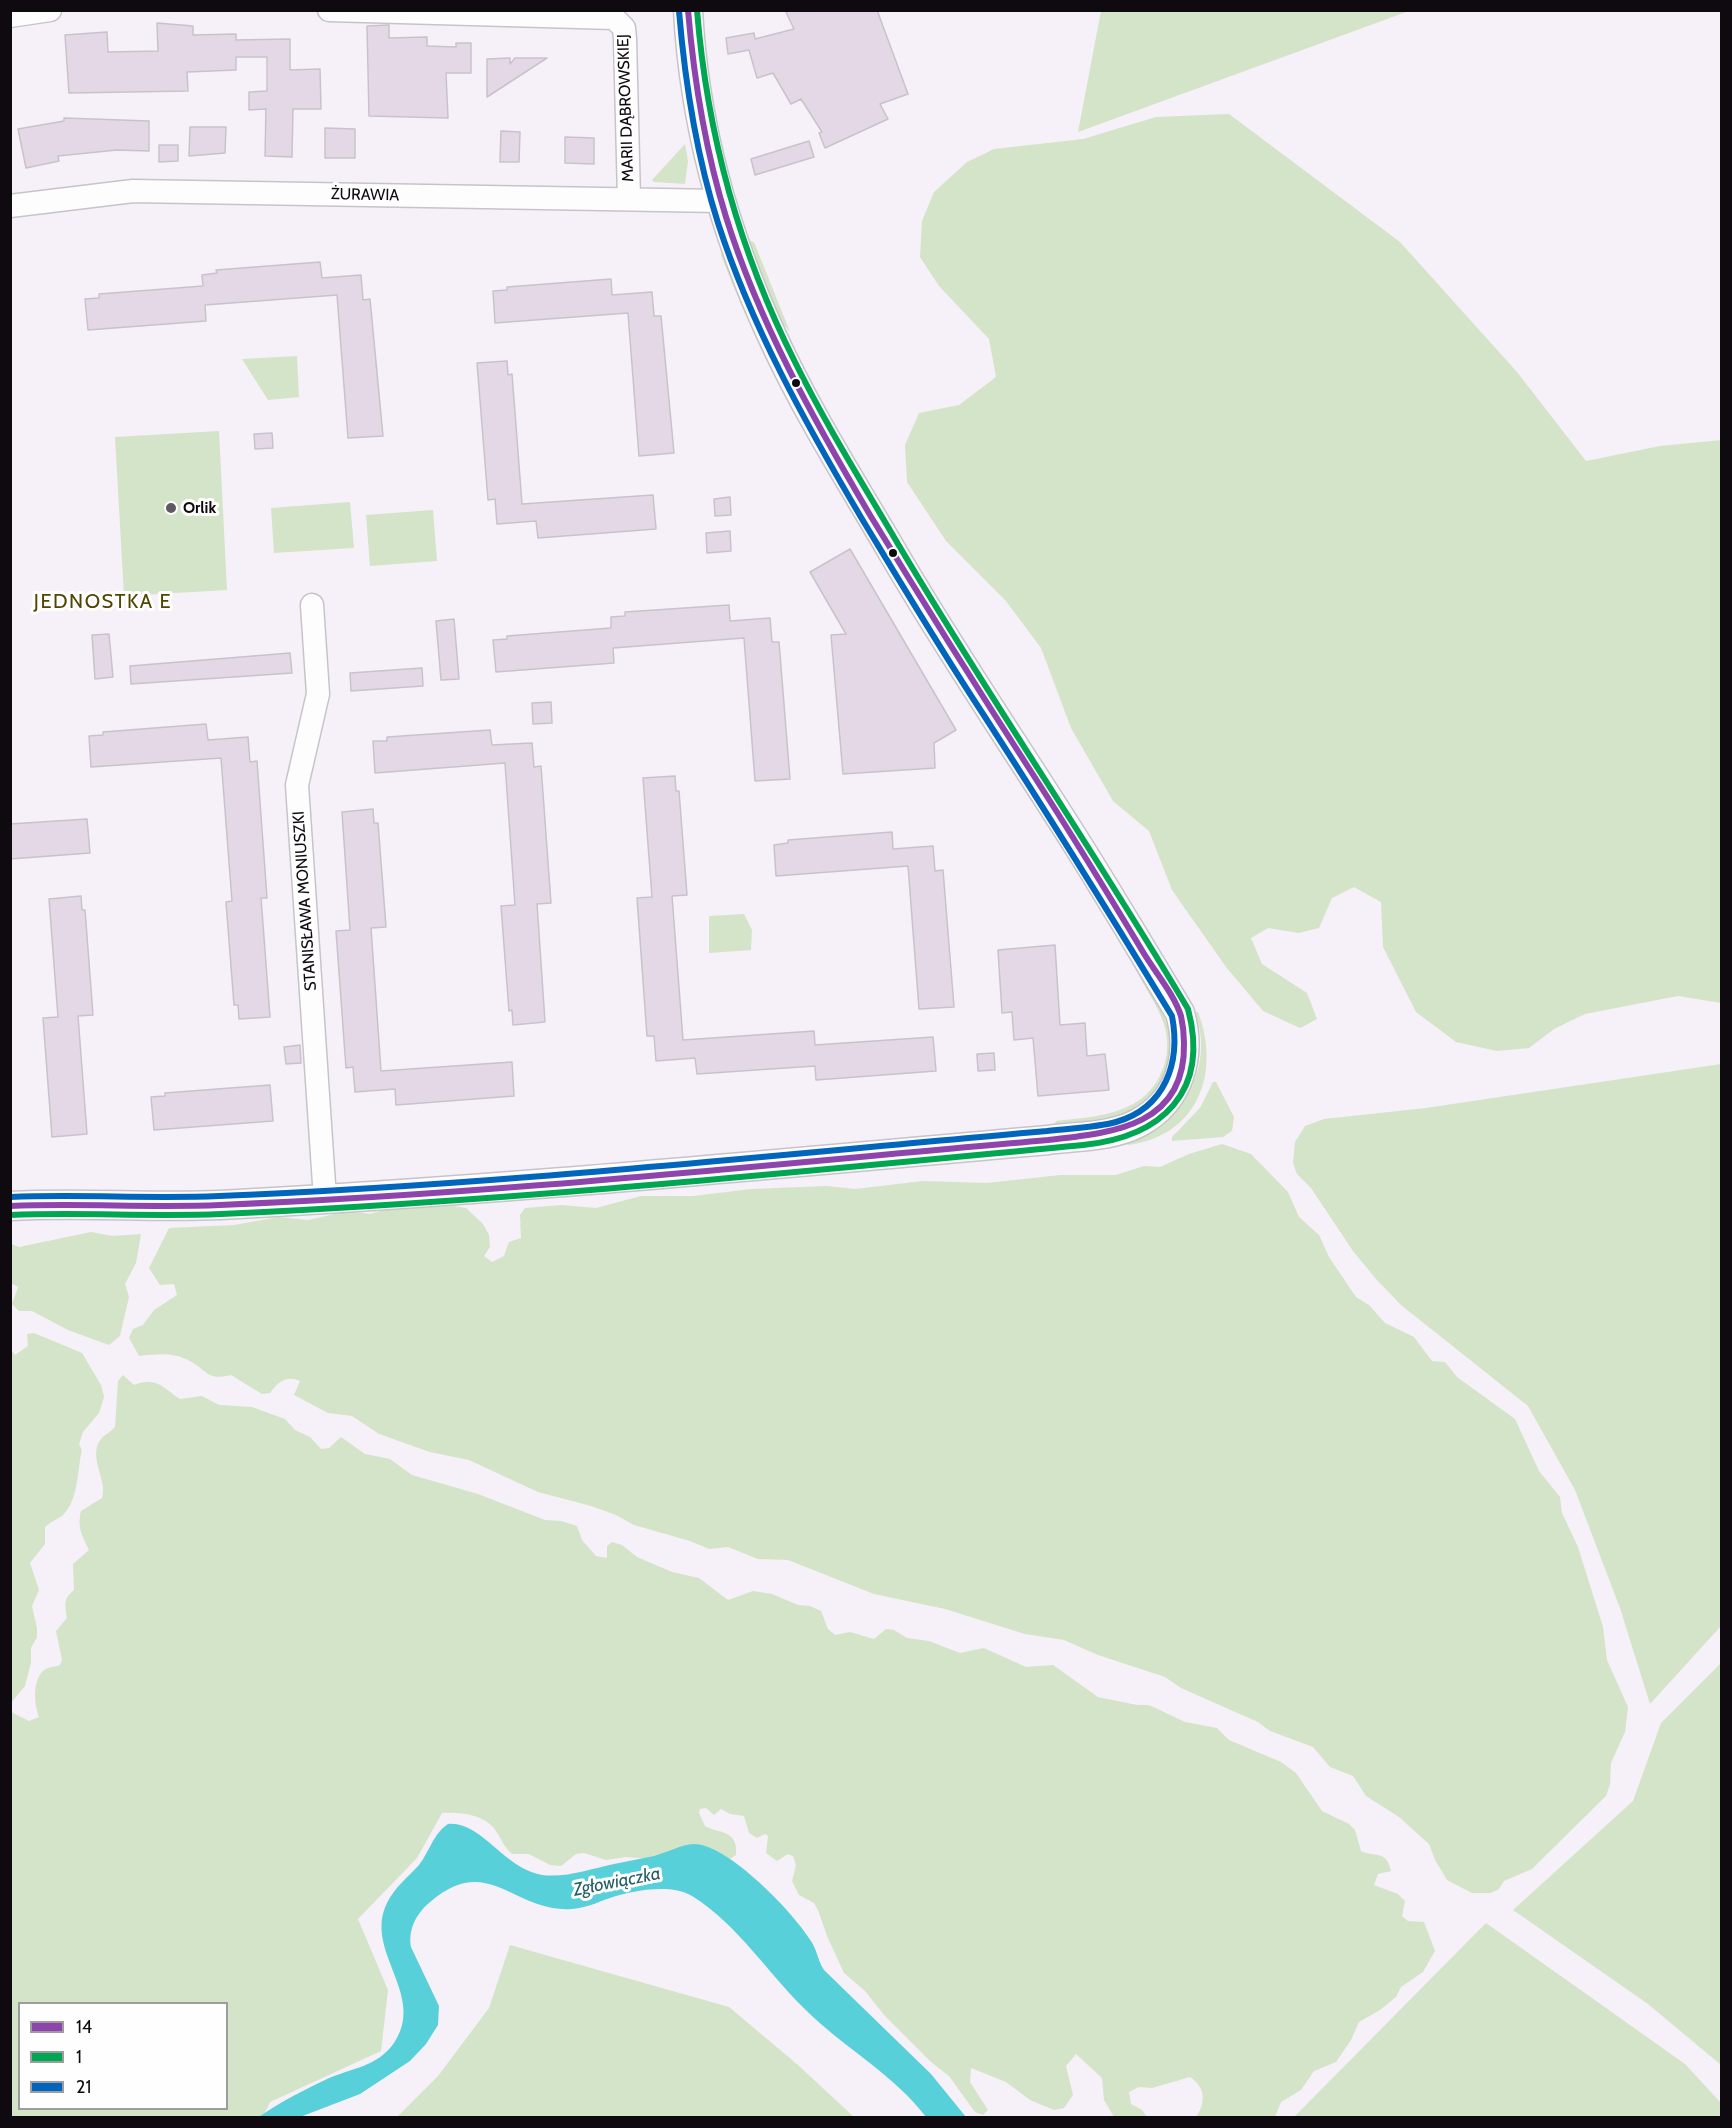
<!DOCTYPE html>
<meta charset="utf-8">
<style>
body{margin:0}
#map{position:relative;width:1732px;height:2128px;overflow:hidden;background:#f6f0f8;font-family:Cabin,sans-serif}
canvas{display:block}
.frame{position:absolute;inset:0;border:12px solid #0e0a0f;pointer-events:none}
.legend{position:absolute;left:18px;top:2002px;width:210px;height:108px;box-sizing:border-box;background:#fefefe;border:2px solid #9e9c9e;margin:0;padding:8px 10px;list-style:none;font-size:18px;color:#0e0a0f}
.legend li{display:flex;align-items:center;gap:12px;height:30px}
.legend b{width:30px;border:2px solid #9e9c9e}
</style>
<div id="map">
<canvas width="1732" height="2128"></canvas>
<div class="frame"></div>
<ul class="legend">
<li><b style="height:8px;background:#8e44ad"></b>14</li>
<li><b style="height:8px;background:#00a651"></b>1</li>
<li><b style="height:8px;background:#0065bd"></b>21</li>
</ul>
</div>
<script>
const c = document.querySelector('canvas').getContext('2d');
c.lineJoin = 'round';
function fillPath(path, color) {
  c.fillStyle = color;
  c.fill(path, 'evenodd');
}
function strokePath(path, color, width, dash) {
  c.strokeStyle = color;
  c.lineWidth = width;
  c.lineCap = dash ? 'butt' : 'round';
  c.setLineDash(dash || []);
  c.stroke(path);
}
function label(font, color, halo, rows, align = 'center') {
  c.font = font + ' Cabin,sans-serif';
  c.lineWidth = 6;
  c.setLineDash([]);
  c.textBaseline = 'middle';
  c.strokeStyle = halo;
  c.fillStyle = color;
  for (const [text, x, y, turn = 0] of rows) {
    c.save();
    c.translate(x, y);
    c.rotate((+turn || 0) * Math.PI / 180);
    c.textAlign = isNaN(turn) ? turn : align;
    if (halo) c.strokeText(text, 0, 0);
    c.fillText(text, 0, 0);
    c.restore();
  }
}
const green = new Path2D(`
 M1101,11v-1l308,1 -331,121z
 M1229,114l171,128 117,130 69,89 74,-15 61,-6v563l-43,-7 -93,18 -31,15 -25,19 -32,3 -41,-9 -40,-30 -33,-65 -2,-45 -27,-15 -22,11 -13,30 -20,5 -31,-5 -17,10 11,26 45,29 10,26 -17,9 -37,-17 -37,-44 -54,-77 -23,-59 -36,-30 -42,-73 -30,-80 -35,-47 -60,-60 -39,-59 -2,-37 14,-32 40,-8 37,-28 -7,-38 -50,-53 -19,-29 2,-36 12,-29 33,-30 27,-13 89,-10 73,-22z
 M685,144l3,17 -3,23 -31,-2 -2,-2z
 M750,241l4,1 36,90 -15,-18 -29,-71z
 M722,250l86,180 -1,6c-34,-58 -62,-118 -86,-181z
 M297,356l2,41 -31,3 -26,-41z
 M219,431l8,159 -103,6 -9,-159z
 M350,502l4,46 -80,5 -3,-45z
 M433,510l4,51 -67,5 -4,-51z
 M1064,847c29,45 58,90 84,137 7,15 17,30 21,46 8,32 -9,65 -39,80 -22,10 -52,11 -76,16l2,-5c23,-3 50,-4 71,-14 29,-12 45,-45 39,-75 -3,-17 -15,-34 -23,-49 -25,-46 -52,-90 -80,-133z
 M744,914l8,16 -1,20 -42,3v-37z
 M1195,1012h3c23,61 0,124 -70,133l-2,-2c54,-19 90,-73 69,-131z
 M1721,1064v562l-71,78 -30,-96 -45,-118 -47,-84 -127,-101 -25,-26 -23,-28 -42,-63 -14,-14 -4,-11 2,-21 10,-16 19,-7 102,-11z
 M1213,1082h3l18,35 -2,14 -9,6 -51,4v-4l28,-29z
 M1222,1144l29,10 37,38 11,25 20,18 10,22 27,40 13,8 16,18 29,14 18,24 13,1 12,15 58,42 24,52 21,26 2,16 16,34 25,80 4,33 21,47 -3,25 -14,31 -1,21 -4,12 -74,73 -28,12 -5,8 -8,4h-19l-25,-13 -12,-20 -6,-16 -30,-27 -33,-21 -13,-20 -23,-9 -17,-20 -43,-16 -12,-9 -77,-34 -16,-11 -67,-22 -34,-15 -39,-6 -80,-25 -71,-15 -86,-34 -30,-1 -30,-12 -19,2 -19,-8 -56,-16 -18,-10 -25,-9 -53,-14 -69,-32 -39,-8 -51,-18 -27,-18 -24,-3 -34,-18 6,-14c-13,-6 -22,1 -30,12l-8,1 -31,-19c-24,6 -23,-4 -41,-14 -17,-9 -33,-7 -51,-5l-10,-18 4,-9 10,-4 11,-15 23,-15 -3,-11 -14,1 -11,-17 20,-40 65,-3 45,-8 29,3 40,-9 22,3 17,-5 66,-3 13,2 17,16 6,11 1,12 -6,9 8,6 12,-6 5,-14 12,-4 -1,-23 5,-7 37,-3 34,3 45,-12h52l58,-7 76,-3 28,3 68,-8 64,2 73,-8h56l28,-9 16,1 29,-13z
 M91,1232l22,4 28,-2 -5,29 -11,21 4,13 -9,39 -11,9 -41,-15 -36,-19h-13l-7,-7 6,-17 -7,-4v-39l8,3z
 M34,1333l48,20 19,32 3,12 -5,16 -16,19 -4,12 3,6c-5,20 -3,48 -18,64 -5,5 -13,7 -19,13v17l-15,19 9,27 -7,16 5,22v9l-6,11v15l-6,23 -14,17v-353l4,5 13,-9 -1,-12z
 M123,1375l11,10c22,-9 28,2 46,14l22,-3 17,9 33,2 33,12 10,11 15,7 11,12 8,-1 12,-11 24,17 25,5 22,16 66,19 67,26 16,1 16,5 5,14 14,16 11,2v-12l5,-4 10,3 15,12 35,15 27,6 29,22 25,-9 19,3 26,11 12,1 11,5 7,18 7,6 15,-3 24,7 12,-10 8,1 13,8 22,3 31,12 24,-5 42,19 27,-2 45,32 39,8h12l36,17 32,6 12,12 52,22 15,11 26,38 27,13 6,6 6,21c14,7 25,-2 30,20l-13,3 -4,11 24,9 7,7 -3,15 6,5 16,1 11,29 -12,21 -22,15 -5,10 -16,13 -21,12 -8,18 -15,22 -22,9 -13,19 -20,12 -6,15h-79c10,-15 10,-29 -6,-40l-38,11 -13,-1 -10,5 2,12 11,6 5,7h-33l-10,-17 -2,-22 -26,-24 -10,12 7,29 -9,13 -10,2 -24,-10 -24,-18 -35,-14 -1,14 18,28 -5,5 -8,-3 -26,-36 -18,-14 -47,-47 -19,-24 -21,-18 -17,-37 -9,-26 -4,-7 -15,-8 -7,-14 4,-16 -3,-9 -5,-2 -11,7 -11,-8 2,-17 -3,-2 -8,4 -8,-5 -5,-17 -14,-2 -9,-5 -7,6 -8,-7 -6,1 -1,4 6,13c14,8 33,3 31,29l-14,9 -96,-7 -20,3 -22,-7 -8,1 -15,12 -11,-1 -21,-11h-17c-9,-8 -10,-14 -16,-23 -11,-17 -36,-19 -54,-18l-25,45 -59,61 30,71 -7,61 -111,51 -7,15 -252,1v-406l18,9 10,-4c-5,-13 -6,-33 2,-44 5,-6 13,-6 19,-8l2,-5 -6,-29 11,-13c-2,-13 -4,-19 7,-28l-1,-26 16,-14c-7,-15 -12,-22 -8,-39l21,-13c6,-19 -15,-41 -1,-59 3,-4 10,-7 14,-12l3,-46zM20,2004h206v104h-206z
 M1721,1663v402l-73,-61 -135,-94 120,-109 28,-78z
 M1486,1923l199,141 36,39v14h-427z
 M510,1945l219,62 69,58 56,52h-457l41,-41 51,-68z`);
const water = new Path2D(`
 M448,1824c34,-3 56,45 94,51 24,3 48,-6 72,-11 13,-3 27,-5 40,-8 12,-3 28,-12 40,-12 34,0 100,69 117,97 6,9 7,20 13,29l107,104 35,43h-40c-31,-41 -78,-67 -115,-102 -40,-37 -73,-91 -119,-119 -20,-12 -55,-6 -76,0 -14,4 -28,12 -44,13 -60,4 -83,-58 -143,-6 -13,11 -21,27 -18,44l28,59 -1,19 -12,19 -16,17 -50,33 -60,23h-41c21,-15 45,-27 68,-38 25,-11 50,-12 67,-36 33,-48 -31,-92 -7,-140 8,-16 20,-25 32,-38 11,-14 14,-31 29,-41z`);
const building = new Path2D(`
 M785,10h92l31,84 -28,10 8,15 -63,29 -6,-15 3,-1 -21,-33 -10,5 -18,-31 -16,5 -8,-28 -21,4 -2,-16 28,-5 1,6 39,-10z
 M157,23l36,3v9l43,-1v6l54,-1v31l30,-1 1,40h-28l-1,48 -27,-1 1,-47 -17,1v-18l18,-1v-34h-31v13l-49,2 1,19 -119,2 -4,-58 42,-3 1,20 50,-1z
 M389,25v13l38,-1v9l29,1v-4h15v30h-25l2,45 -79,-2 -2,-90z
 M510,58v6l5,-6h32l-60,39v-38z
 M64,118l85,3v30l-32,-1 -59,6 1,5 -33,7 -8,-39 46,-8z
 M190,127h36l-1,26 -36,3z
 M325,128l30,1v29h-30z
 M501,131l19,1 -1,30h-19z
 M565,137l29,1v26l-29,-1z
 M809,141l5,16 -59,18 -4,-16z
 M159,145h19v16l-19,1z
 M320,262l2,16 39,-3 2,25 7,-1 13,137 -35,2 -11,-143 -132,10 1,16 -118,9 -3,-31 14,-1v-4l104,-8 -1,-11 15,-2 -1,-3z
 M611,279l1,16 40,-3 2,24h7l13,137 -35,3 -11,-143 -133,10 -2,-32 14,-1v-3z
 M507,361l1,14 4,-1 10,130 131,-9 3,34 -118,9 -2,-17 -39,3 -2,-25 -7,1 -11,-137z
 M272,433l1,15 -18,1 -1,-15z
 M730,497l1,18 -16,1 -1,-17z
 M730,531l1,20 -24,2 -1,-20z
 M850,549l106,181 -22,13 1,25 -92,6 -12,-139 15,-1 -36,-62z
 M729,605l1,16 40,-3 2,24h7l11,137 -35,2 -11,-143 -131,10 1,15 -118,9 -3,-32 14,-1v-3l104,-8v-11l14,-1v-4z
 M454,619l5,60 -18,1 -5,-59z
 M109,634l4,43 -18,2 -3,-44z
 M290,653l2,20 -161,11 -1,-18z
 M422,668l1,18 -72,5 -1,-18z
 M551,702l1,21 -19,1 -1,-21z
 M206,724l2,16 40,-3 2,25 7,-1 10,137h-6l9,119 -31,2 -1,-14h-4l-8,-103 6,-1 -11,-143 -130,9 -2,-31 14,-1v-3z
 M490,730l2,15 40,-2 2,24 7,-1 10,137 -14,1 8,118 -32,3 -1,-15 -3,1 -8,-105 14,-1 -10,-142 -130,10 -2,-32h14v-4z
 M675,776l1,15h3l8,104 -15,1 11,144 131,-9 1,14 118,-8 3,34 -120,9 -1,-14 -118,8 -2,-16 -39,3 -2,-25h-7l-10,-138 15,-1 -9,-119z
 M373,809l1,14h4l8,104 -15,1 10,143 131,-9 2,34 -118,9 -1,-16 -40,3 -2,-25 -7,1 -10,-137 14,-1 -8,-118z
 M87,819l3,34 -80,6v-35z
 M892,832l1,17 40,-3 2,25 8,-1 11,137 -35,2 -11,-143 -132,10 -2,-31 14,-2v-3z
 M81,896l1,14h3l8,105 -15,1 9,118 -35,3 -9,-119 15,-1 -9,-118z
 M1055,945l5,80 25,-2 2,33 18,-2 4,36 -71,6 -5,-58 -19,2 -2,-28 -10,1 -4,-63z
 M300,1045l1,18 -15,1 -2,-17z
 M994,1053l1,17 -17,1 -1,-17z
 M270,1085l3,36 -119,9 -3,-33 14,-1v-3z`);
const minor = new Path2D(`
 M329,10l285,8 10,10 1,11 4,160
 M10,16l40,-6
 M10,206l123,-15 587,10
 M312,605l6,89 -21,91 28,414`);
const tertiary = new Path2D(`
 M10,1206c70,-4 140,2 210,-1 276,-14 552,-41 828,-65 29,-4 64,-3 90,-17 42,-22 54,-67 42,-110 -35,-58 -70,-117 -106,-174 -62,-98 -127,-193 -185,-293 -40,-68 -83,-136 -116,-208 -48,-103 -79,-214 -85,-328`);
const bus1 = new Path2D(`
 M10,1206c70,-3 140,2 210,-1 276,-11 552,-41 828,-65 63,-7 138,-13 136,-97 0,-9 -1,-18 -3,-27 -7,-22 -26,-44 -38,-64 -36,-60 -73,-120 -111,-179 -55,-85 -109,-171 -162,-258 -56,-95 -111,-192 -144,-298 -21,-68 -32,-136 -38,-207`);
const bus2 = new Path2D(`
 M10,1215c71,-3 141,2 211,-1 288,-13 576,-42 862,-69 79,-8 127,-53 105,-136 -93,-157 -197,-308 -290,-465 -35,-60 -72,-119 -103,-182 -56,-111 -88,-228 -98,-352`);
const bus3 = new Path2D(`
 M10,1197c70,-3 140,2 209,-1 277,-11 553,-41 828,-65 23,-3 47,-3 69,-9 49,-14 65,-59 56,-106 -61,-100 -123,-200 -187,-299 -43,-65 -83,-132 -123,-198 -56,-95 -110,-191 -144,-296 -22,-69 -33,-140 -39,-212`);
const markers = [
 [796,383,5,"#0e0a0f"],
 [171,508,6,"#5f5a61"],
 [893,553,5,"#0e0a0f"]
];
const streetNames = [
 ["MARII DĄBROWSKIEJ",626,108,-92],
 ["ŻURAWIA",365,195,1],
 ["STANISŁAWA MONIUSZKI",305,901,-94]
];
const poiNames = [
 ["Orlik",183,508]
];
const waterNames = [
 ["Zgłowiączka",617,1882,-11]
];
const quarterNames = [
 ["JEDNOSTKA E",103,602]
];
fillPath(green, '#d4e4c8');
fillPath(water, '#58d0d9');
fillPath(building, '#e4d8e7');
strokePath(building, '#c8c3ca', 1.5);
strokePath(minor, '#c8c3c9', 25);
strokePath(tertiary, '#c8c3c9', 31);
strokePath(minor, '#fefdfe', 22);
strokePath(tertiary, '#fefdfe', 28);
strokePath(bus1, '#8e44ad', 6);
strokePath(bus2, '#00a651', 6);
strokePath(bus3, '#0065bd', 6);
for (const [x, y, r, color] of markers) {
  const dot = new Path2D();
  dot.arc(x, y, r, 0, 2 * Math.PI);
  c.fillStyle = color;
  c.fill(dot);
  strokePath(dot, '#fefefe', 2);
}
label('16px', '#0e0a0f', '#fefefe', streetNames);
label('bold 16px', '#0e0a0f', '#fefefe', poiNames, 'left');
label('italic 18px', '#215e62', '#fefefe', waterNames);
c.letterSpacing = '1.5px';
label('20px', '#524502', '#fefefe', quarterNames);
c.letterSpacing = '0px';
</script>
